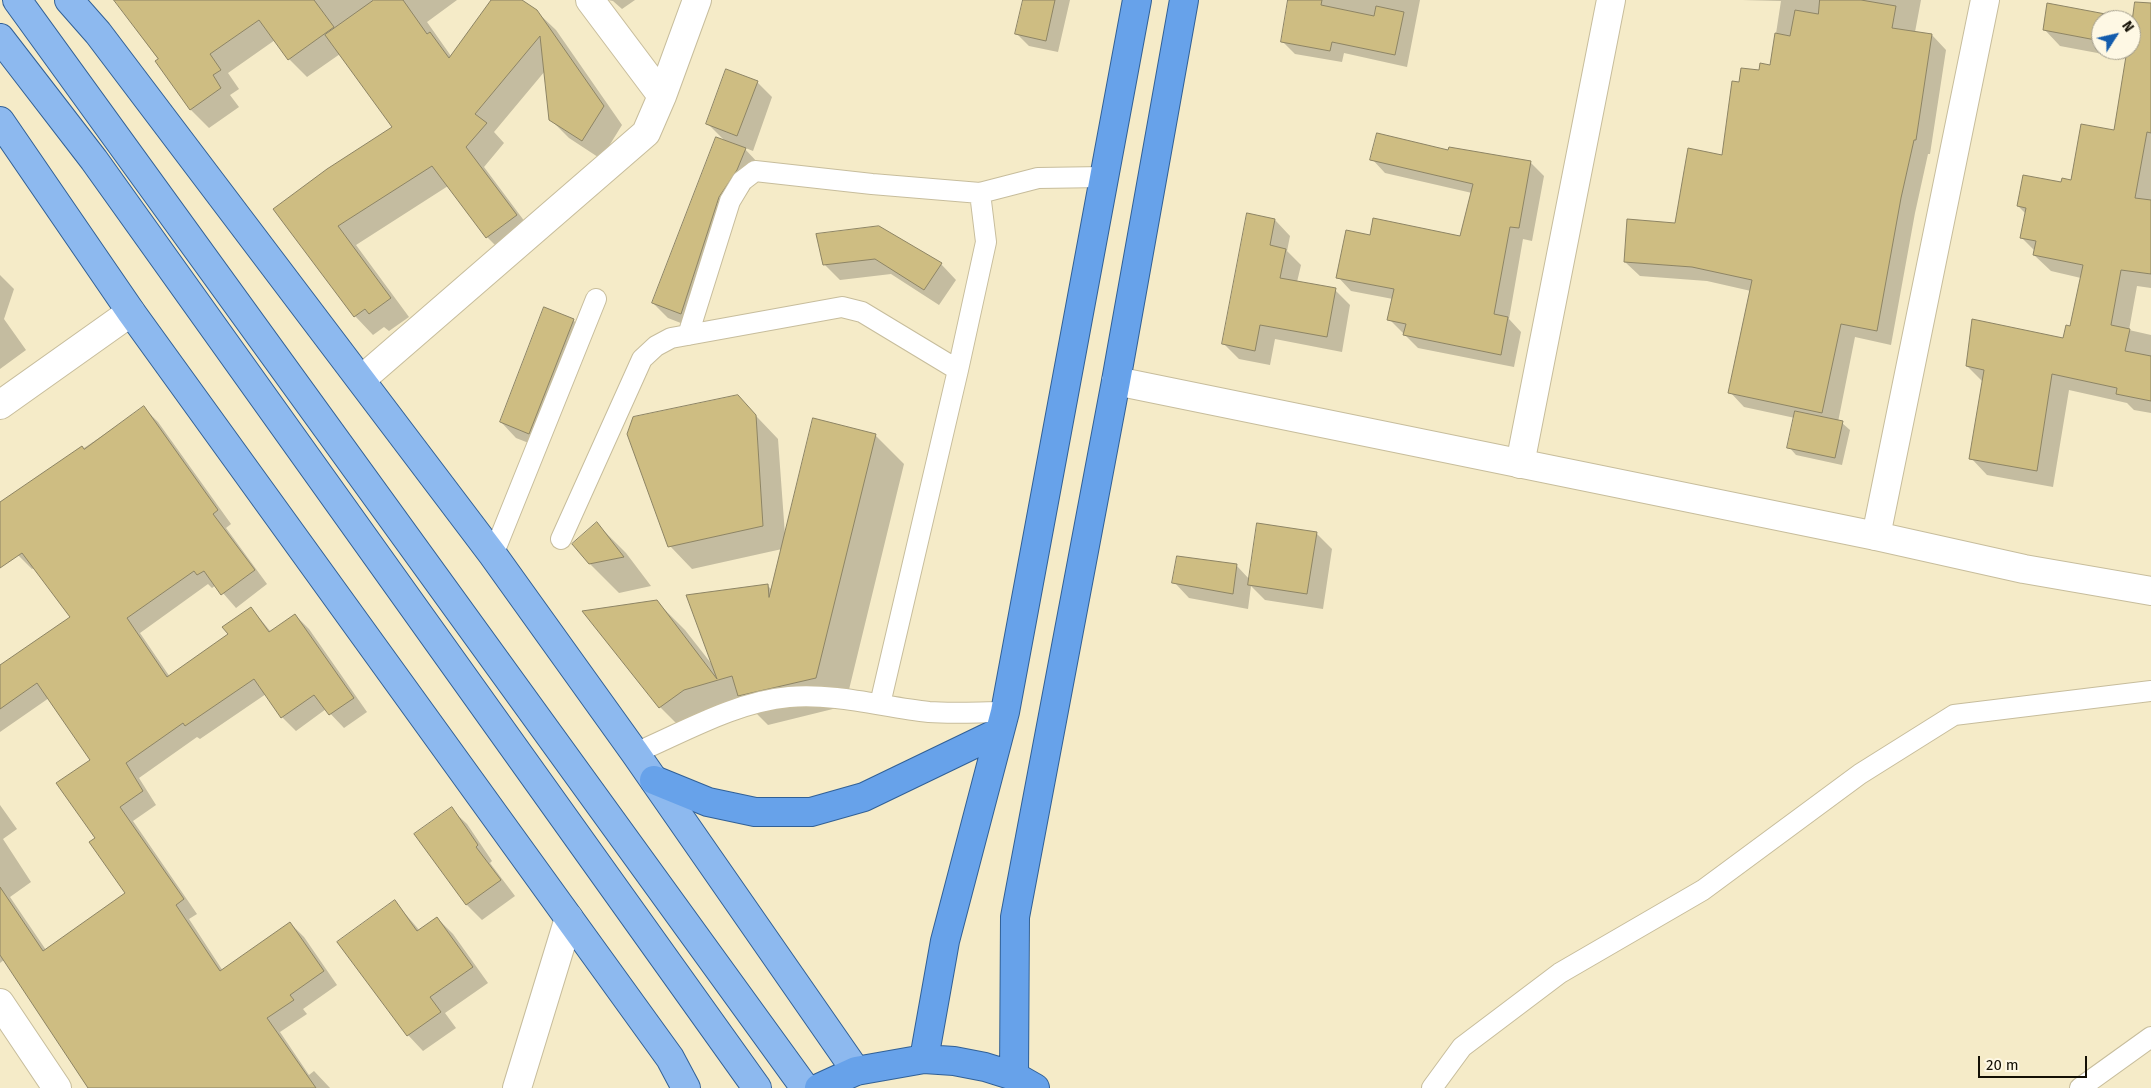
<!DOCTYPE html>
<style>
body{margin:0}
#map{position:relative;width:2151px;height:1088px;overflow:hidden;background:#f5ebc8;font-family:"Fira Sans",sans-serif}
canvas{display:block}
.north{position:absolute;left:2091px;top:10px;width:50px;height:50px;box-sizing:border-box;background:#fef8e4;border:1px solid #a09b8a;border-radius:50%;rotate:55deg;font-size:14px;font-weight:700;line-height:20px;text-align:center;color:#130f04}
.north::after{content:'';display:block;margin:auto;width:18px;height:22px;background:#145cac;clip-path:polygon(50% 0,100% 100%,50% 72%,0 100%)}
.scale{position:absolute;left:1978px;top:1056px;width:109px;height:22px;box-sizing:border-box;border:2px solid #130f04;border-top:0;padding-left:6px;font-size:15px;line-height:18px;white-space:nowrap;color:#130f04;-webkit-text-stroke:4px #fef8e4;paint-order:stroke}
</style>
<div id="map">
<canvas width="2151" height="1088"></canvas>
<div class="north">N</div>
<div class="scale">20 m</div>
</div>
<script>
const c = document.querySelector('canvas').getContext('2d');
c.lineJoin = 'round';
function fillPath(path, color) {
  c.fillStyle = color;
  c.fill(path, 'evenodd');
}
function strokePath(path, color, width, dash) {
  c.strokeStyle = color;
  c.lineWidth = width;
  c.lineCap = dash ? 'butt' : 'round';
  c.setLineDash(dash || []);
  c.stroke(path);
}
const shadow = new Path2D(`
 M120,0h337l-30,22 24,34 41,-56h29l15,11 20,19 66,95 -21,34 -32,-21 -19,-19 -5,-48 -51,61 10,11 -20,24 50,67 -28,22 -19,-19 -39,-51 -92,59 53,72 -20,14 -5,-4 -11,8 -18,-19 -80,-106 119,-83 -54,-73 -33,23 -18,-18 -14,-19 -47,33 11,16 -9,6 9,12 -30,21 -18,-18z
 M608,0h27l-13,9 -9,-8z
 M1024,0h46l-12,52 -29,-6 -12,-12z
 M1290,0h130l-13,67 -63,-14 -2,9 -47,-8 -12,-12z
 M1742,0h179l-6,32 17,3 14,15 -16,104h-2l-13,59 -24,132 -36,-8 -17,85 4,1 8,7 -8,35 -46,-10 -7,-8 6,-29 -51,-11 -14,-15 21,-101 -44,-10 -67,-5 -15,-14 51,-38 47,-68 17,-73 31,-17 10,-65z
 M2048,5l103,19v39l-91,-17 -16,-17zM2101,20h30v30h-30z
 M757,82l15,15 -19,54 -10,-4 17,18 -8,21 -18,27 -38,116 -28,-11 -15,-15 72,-162 -17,-17z
 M2151,108v180l-14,-2 -8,44 22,5v78l-17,-3 -7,-7 -58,-13 -16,97 -66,-12 -16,-17 12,-76 -16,-16 97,-27 7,-11 10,-50 -30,-7 -17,-16 1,-4 -14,-14 5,-23 -8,-8 44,-22 10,-3 43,-49z
 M1449,152l81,10 14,14 -12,65 -9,-2 -14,80 12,13 -7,35 -96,-19 -29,-29 4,-20 -42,-8 -13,-14 32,-40h91l11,-44 -87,-20 -13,-14z
 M1275,220l15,16 -3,15 14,14 -4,17 38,8 15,15 -8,47 -67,-13 -5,26 -31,-6 -15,-15z
 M818,235l123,29 15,16 -17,25 -48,-31 -51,6 -15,-15z
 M0,275l14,14 -10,30 22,31 -26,19z
 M573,320l16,16 -45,113 -28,-11 -15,-16z
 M738,397l40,42 7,96 90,-100 29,29 -59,242 -77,19 -17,-17 -62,28 -29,-29 -75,-96 71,-10 29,29 29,37 53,-82 5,5 10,-41 -90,20 -22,-23z
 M144,408l14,14 73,102 -5,4 41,56 -31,24 -20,-23 -4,3 -4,-4 -68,49 30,44 60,-42 21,-27 20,24 24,-17 14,14 58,83 -23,16 -18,-19 -30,22 -14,-14 -16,-23 -66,45 -3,-2 -58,41 17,27 -23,16 64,93 -8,5 34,52 67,-48 14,14 33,48 -34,24 4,5 -27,18 29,43 5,-4 16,17h-242l-83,-129 -5,4v-158l17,24 -14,10 28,43 -21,15 36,53 81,-57 -31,-55 -4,-78 -43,-62 -49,34v-64l72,-50 -38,-50 -2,1 -14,-14 -18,-26v-25z
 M597,524l29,29 25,33 -32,7 -29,-29z
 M1316,533l16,16 -9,60 -58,-9 -14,-14 -3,23 -59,-11 -15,-16 62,-17 14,15z
 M451,809l16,15 25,37 -2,2 25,33 -33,24 -15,-15 -51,-71z
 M395,902l25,29 17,-13 16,16 35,49 -43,30 11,15 -33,23 -15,-16z`);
const building = new Path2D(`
 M114,0h200l20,27 -46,33 -29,-40 -49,34 11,16 -8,5 8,13 -31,22 -35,-49 3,-2z
 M374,0h29l24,34 3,-2 19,26 42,-58h31l15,10 67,96 -22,35 -33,-21 -9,-84 -65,78 12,9 -21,24 51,68 -31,23 -54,-72 -94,60 53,72 -22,16 -4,-5 -11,8 -81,-108 54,-40 65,-42 -67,-92z
 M1023,0h32l-9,41 -31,-7z
 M1288,0h34l-1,5 53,11 2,-10 28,6 -9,43 -63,-13 -2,9 -49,-9z
 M1820,0h41l35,6 -4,22 40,6 -16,106h-2l-13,58 -24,133 -36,-7 -19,89 -94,-20 24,-113 -60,-13 -68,-5 3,-43 48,4 13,-75 34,7 10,-74 7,1 2,-14 18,2 1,-7 10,2 5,-32 15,3 5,-26 23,4z
 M2135,2l16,1v130l-4,-1 -12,66 16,2v74l-30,-4 -10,55 19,4 -5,22 26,5v45l-35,-7 1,-6 -65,-14 -15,97 -68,-12 15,-89 -18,-4 6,-47 91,19 3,-13 4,1 13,-61 -50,-10 3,-14 -16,-3 6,-30 -9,-2 6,-31 38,7 1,-4 9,2 10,-56 33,6 13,-80h4v-30h-30v21l-58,-11 4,-27 85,16z
 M726,69l32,12 -21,55 -31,-12z
 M1377,133l71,17 1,-3 82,14 -12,67 -9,-1 -16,87 14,3 -7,38 -98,-20 3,-11 -19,-4 7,-31 -58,-11 10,-48 24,5 3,-17 87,18 13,-52 -103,-24z
 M716,137l30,11 -9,22 -18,27 -38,117 -29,-11z
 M1247,213l28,6 -5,26 16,4 -6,29 56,10 -9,49 -67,-12 -5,26 -33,-7z
 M879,226l63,37 -18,27 -49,-31 -52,6 -7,-31z
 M544,307l30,12 -45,115 -29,-12z
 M738,395l18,20 7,111 -95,21 -41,-113 6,-17z
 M144,406l74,104 -5,4 42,56 -34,25 -17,-24 -7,4 -3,-4 -67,47 40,59 61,-43 -6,-7 29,-20 18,25 26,-18 59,84 -25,17 -15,-20 -33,23 -27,-39 -69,47 -2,-3 -57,40 17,28 -23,16 64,92 -8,6 44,66 70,-49 34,49 -34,24 4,5 -27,18 49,70h-228l-88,-133v-68l43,64 82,-58 -36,-51 6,-4 -39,-55 34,-23 -53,-77 -37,26v-44l70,-48 -48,-64 -22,15v-66l82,-56 2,3z
 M1795,411l48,10 -8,37 -48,-10z
 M813,418l63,16 -60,244 -78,18 -6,-20 -48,14 -25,18 -77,-97 75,-11 60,79 -31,-84 82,-11 1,13z
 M597,522l27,35 -35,7 -17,-20z
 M1257,523l60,9 -10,62 -59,-9z
 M1177,556l60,8 -4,30 -61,-11z
 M452,807l26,38 -2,2 25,33 -35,25 -52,-71z
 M395,900l22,31 20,-14 36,50 -43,30 11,15 -34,24 -70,-94z`);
const service = new Path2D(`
 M980,193l58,-15 66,-1
 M688,335l42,-134 12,-20 13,-10 117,13 108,9 6,49 -28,128 -78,334
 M561,539l81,-180 14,-13 15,-8 171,-31 20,5 96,58
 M493,555l103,-256
 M635,753c49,-21 100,-51 154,-56 47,-4 94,10 140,15 25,2 51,0 76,0
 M1432,1088l30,-41 98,-74 143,-83 157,-116 94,-59 197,-24
 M2080,1088l71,-51`);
const minor = new Path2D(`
 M590,0l72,96
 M362,379l284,-246 16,-37 35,-96
 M0,405l131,-93
 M1520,464l91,-464
 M1876,536l109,-536
 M0,1003l57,85
 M517,1088l52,-170`);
const tertiary = new Path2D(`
 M1116,381l760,155 148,33 127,22`);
const primary = new Path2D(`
 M17,0l788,1088
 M69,0l29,33 395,522 142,198 221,318
 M0,38l94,122 663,928
 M0,121l131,191 539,746 16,30`);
const trunk = new Path2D(`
 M654,780l54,22 47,10h56l53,-15 135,-65
 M924,1059l21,-118 60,-229 132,-712
 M1014,1076l1,-159 101,-536 68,-381
 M819,1088l37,-17 68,-12 30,2 31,6 29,9 21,12`);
fillPath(shadow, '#0003');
fillPath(building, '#cebd82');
strokePath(building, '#8d8464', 1);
strokePath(service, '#c7bd9c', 22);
strokePath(minor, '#c7bd9c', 30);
strokePath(tertiary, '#c7bd9c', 30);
strokePath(primary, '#316096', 30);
strokePath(trunk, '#316096', 30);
strokePath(service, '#fff', 20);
strokePath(minor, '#fff', 28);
strokePath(tertiary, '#fff', 28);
strokePath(primary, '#8db9ef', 28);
strokePath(trunk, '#67a2ea', 28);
</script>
